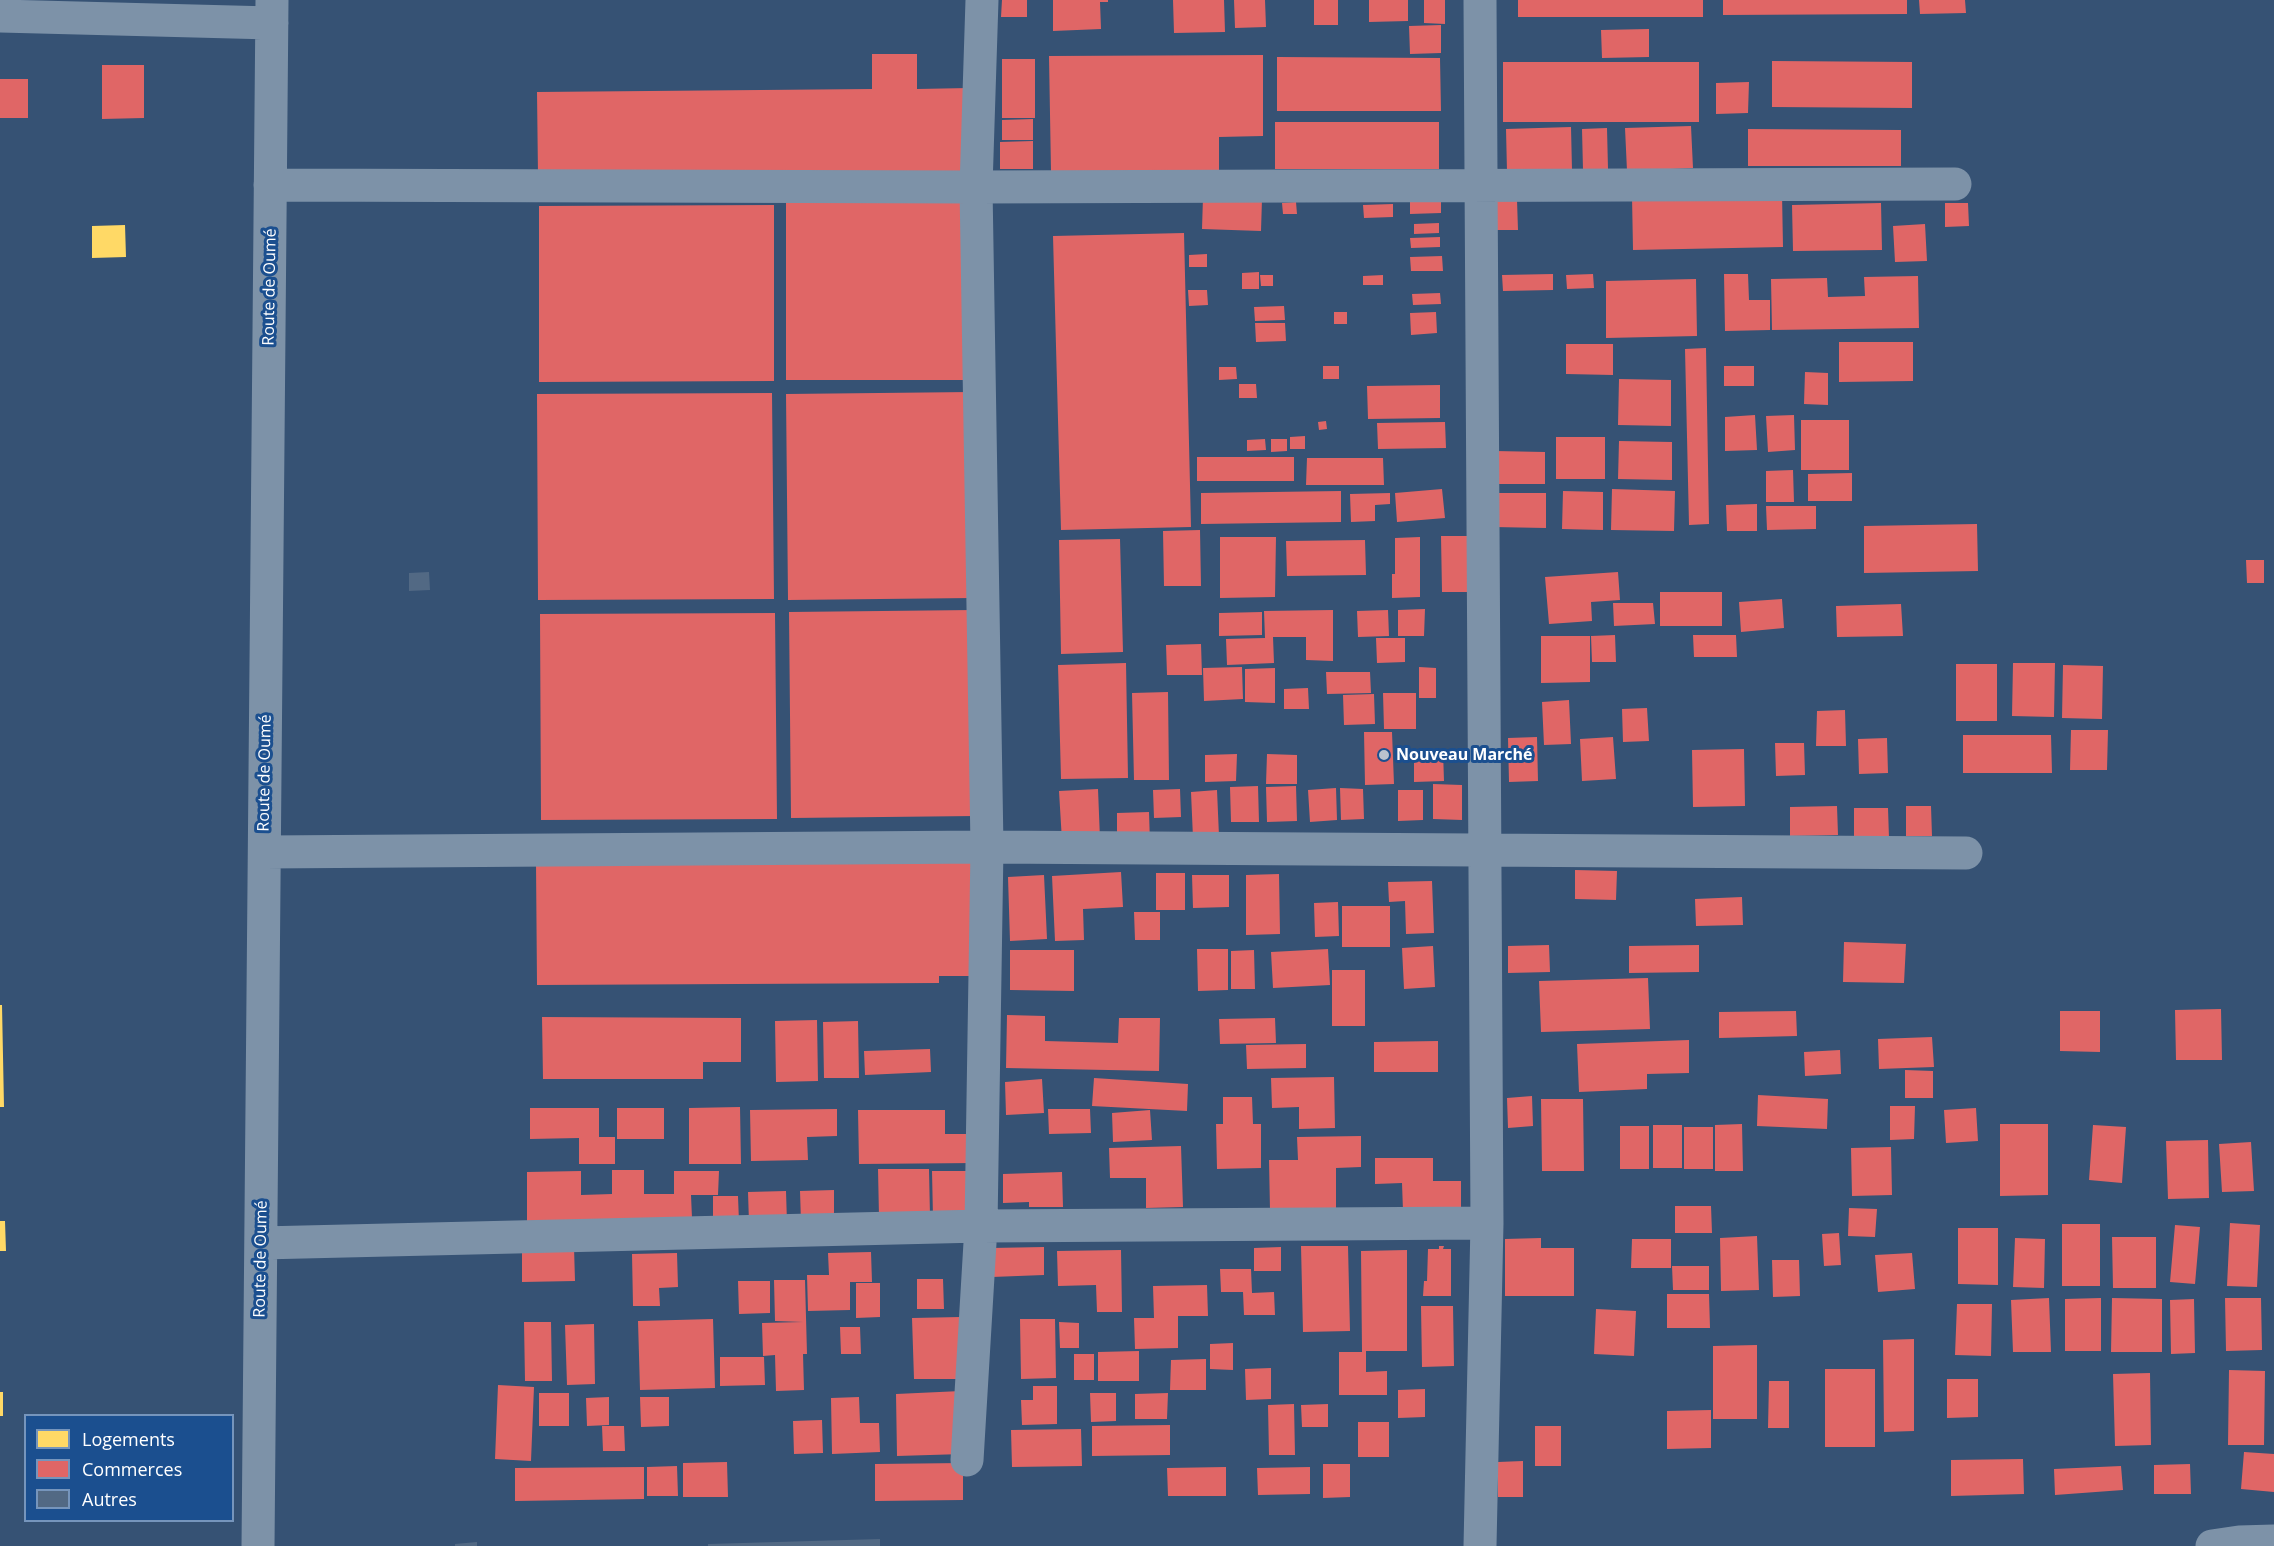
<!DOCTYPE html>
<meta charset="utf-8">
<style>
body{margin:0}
#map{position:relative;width:2274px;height:1546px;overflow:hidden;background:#365274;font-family:"Open Sans",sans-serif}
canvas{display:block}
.legend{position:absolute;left:24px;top:1414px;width:210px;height:108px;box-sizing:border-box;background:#1b4f8f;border:2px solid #7695bc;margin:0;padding:8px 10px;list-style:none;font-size:18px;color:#fff}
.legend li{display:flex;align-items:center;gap:12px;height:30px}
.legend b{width:30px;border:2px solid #7695bc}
</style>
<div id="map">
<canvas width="2274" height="1546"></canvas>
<ul class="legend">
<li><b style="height:16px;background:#ffd966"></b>Logements</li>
<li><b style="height:16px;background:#e06666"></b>Commerces</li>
<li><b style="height:16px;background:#526984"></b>Autres</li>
</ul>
</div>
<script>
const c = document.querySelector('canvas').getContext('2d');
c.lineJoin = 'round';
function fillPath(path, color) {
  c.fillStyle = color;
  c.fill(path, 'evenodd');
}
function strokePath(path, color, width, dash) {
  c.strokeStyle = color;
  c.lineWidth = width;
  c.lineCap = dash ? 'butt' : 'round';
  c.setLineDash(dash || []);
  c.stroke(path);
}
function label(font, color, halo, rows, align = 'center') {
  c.font = font + ' "Open Sans",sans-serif';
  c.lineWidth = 6;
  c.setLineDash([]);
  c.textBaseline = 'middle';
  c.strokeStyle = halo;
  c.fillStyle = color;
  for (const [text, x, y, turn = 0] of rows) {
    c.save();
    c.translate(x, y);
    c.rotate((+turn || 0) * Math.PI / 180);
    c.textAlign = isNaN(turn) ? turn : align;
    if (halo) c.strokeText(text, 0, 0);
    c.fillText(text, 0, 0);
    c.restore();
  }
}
const homes = new Path2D(`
 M125,225l1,32 -34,1v-32z
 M0,1005h2l2,102h-4z
 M0,1221h5l1,30h-6z
 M0,1392h3v24h-3z`);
const shops = new Path2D(`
 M1002,0h25v17h-26z
 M1053,0h55v2h-8l1,27 -48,2z
 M1173,0h51l1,32 -51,1z
 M1234,0h31l1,27 -31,1z
 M1314,0h24v25h-24z
 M1369,0h39v21l-39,1z
 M1424,0h21v24l-21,-1z
 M1518,0h185v17h-185z
 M1723,0h184v14l-184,1z
 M1919,0h46l1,13 -46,1z
 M1441,25v28l-31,1 -1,-28z
 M1649,29v28l-47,1 -1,-28z
 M872,54h45v35l52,-1 1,84 -432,4 -1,-84 335,-3z
 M1263,55v81l-44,1v33l-168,2 -2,-116z
 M1277,57l163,1 1,53h-164z
 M1002,59h33v59h-33z
 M1772,61l140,1v46l-140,-1z
 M1503,62h196v60h-196z
 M102,65h42v53l-42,1z
 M0,79h28v39h-28z
 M1749,82l-1,31 -32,1v-31z
 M1033,119v21h-31v-20z
 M1275,122h164v47h-164z
 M1691,126l2,42 -66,3 -2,-43z
 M1571,127l1,43 -65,2 -1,-43z
 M1607,128l1,41 -25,1 -1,-41z
 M1748,129l153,1v36h-153z
 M1033,141v28h-33v-27z
 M1782,193l1,54 -150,3 -1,-54z
 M1203,197l59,2 -1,32 -59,-2z
 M1441,198v15l-31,1v-14z
 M1517,200l1,30h-22l-1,-29z
 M786,202l183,1v177h-183z
 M1296,202l1,12h-14l-1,-11z
 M1881,203l1,47 -89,1 -1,-46z
 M1945,203h23l1,23 -24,1z
 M1393,204v13l-29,1 -1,-13z
 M774,205v176l-235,1v-176z
 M1439,223v10l-25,1v-10z
 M1925,224l2,37 -32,1 -2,-36z
 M1184,233l7,294 -130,3 -8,-294z
 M1440,237v10l-29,1 -1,-10z
 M1207,254v13h-18v-12z
 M1442,256l1,15h-32l-1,-14z
 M1259,272v17h-17v-16z
 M1553,274v16l-50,1 -1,-16z
 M1593,274l1,14 -27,1 -1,-14z
 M1724,274h24l1,26h21v30l-45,1z
 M1260,275h13v11h-12z
 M1383,275v10h-20v-9z
 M1918,276l1,52 -147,2 -1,-51 56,-1 1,19 37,-1 -1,-19z
 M1696,279l1,57 -91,2v-57z
 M1188,290h19l1,15 -19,1z
 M1440,293l1,11 -28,1 -1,-11z
 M1284,306l1,14 -30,1 -1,-14z
 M1334,312h13v12h-13z
 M1436,312l1,21 -26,2 -1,-22z
 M1255,323h30l1,18 -30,1z
 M1839,342h74v39l-74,1z
 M1566,344h47v31l-47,-1z
 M1706,348l3,176 -20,1 -4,-176z
 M1323,366h16v13h-16z
 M1724,366h30v20h-30z
 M1219,367h17l1,12 -18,1z
 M1805,372l23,1v32l-24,-1z
 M1619,379l52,1v46l-53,-1z
 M1239,384h17l1,14h-18z
 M1440,385v33l-72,1 -1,-33z
 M971,392l2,206 -185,2 -2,-206z
 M772,393l2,206 -236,1 -1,-206z
 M1755,415l2,35 -32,1v-34z
 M1794,415l1,35 -27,2 -2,-36z
 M1801,420h48v50h-48z
 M1326,421l1,8 -8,1 -1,-8z
 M1445,422l1,26 -68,1 -1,-26z
 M1305,436v13h-15v-12z
 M1556,437h49v42h-49z
 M1265,439l1,11 -19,1v-11z
 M1271,439h16v12l-16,1z
 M1619,441l53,1v38l-54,-1z
 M1495,451l50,1v32h-50z
 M1197,457h97v24h-97z
 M1307,458h76l1,27h-78z
 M1793,470l1,32h-28v-31z
 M1852,473v28h-44v-27z
 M1442,489l3,29 -48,4 -2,-29z
 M1612,489l63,2 -1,40 -63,-1z
 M1341,491v31l-140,2v-31z
 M1563,491l40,1v38l-41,-1z
 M1390,493v11l-15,1v16l-24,1 -1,-28z
 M1493,493h53v35l-53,-1z
 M1757,504v27h-30l-1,-26z
 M1766,506h50v23l-49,1z
 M1977,524l1,47 -114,2v-47z
 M1200,530l1,56h-37l-1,-55z
 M1441,536h30l1,56h-30z
 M1220,537h56l-1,60 -55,1z
 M1420,537v60l-28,1v-24h3v-36z
 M1120,539l3,113 -62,2 -2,-114z
 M1365,540l1,35 -79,1 -1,-35z
 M2246,560h18v23h-17z
 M1618,572l2,28 -29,2 1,19 -43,3 -4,-47z
 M1660,592h62v34h-62z
 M1782,599l2,29 -43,4 -2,-30z
 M1613,603h40l2,21 -41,2z
 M1901,604l2,32 -66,1 -1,-31z
 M1425,609l-1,27h-26v-26z
 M974,610l2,206 -185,2 -2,-206z
 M1333,610v51l-27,-1v-23h-33l1,26 -47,2 -1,-26 39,-1 -1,-27z
 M1388,610l1,26 -31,1 -1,-26z
 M1262,612v23l-43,1v-23z
 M775,613l2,206 -236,1 -1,-206z
 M1615,635l1,27h-24l-1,-26z
 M1693,635h43l1,22h-43z
 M1541,636h49v46l-49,1z
 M1376,638h29v24l-28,1z
 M1201,644l1,31h-35l-1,-30z
 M1126,663l2,115 -67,1 -3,-114z
 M2013,663h42l-1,54 -42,-1z
 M1956,664h41v57h-41z
 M2063,665l40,1 -1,53 -40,-1z
 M1242,667l1,32 -39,2 -1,-33z
 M1419,667l17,1v30h-17z
 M1275,668v35l-30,-1v-33z
 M1326,672h44l1,21 -44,1z
 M1308,688l1,21h-25v-20z
 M1168,692l1,88h-35l-2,-87z
 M1383,693h33v36h-32z
 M1374,694l1,30 -31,1 -1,-30z
 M1569,700l2,44 -27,1 -2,-43z
 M1647,708l2,33 -26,1 -1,-33z
 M1845,710l1,36h-30l1,-35z
 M2071,730h37l-1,40h-37z
 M1364,732h28l2,52 -29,1z
 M1963,735h88l1,38h-89z
 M1537,737l1,44 -29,1 -1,-44z
 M1613,737l3,42 -34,2 -2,-42z
 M1887,738l1,35 -29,1 -1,-35z
 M1775,743h29l1,32 -29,1z
 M1744,749l1,57 -52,1 -1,-57z
 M1443,751l1,30 -30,1v-30z
 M1237,754l-1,27 -31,1v-27z
 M1267,754l30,1v29h-31z
 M1433,784l29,1v35l-29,-1z
 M1258,786l1,36h-28l-1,-35z
 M1296,786l1,35 -30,1 -1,-35z
 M1336,788l1,32 -27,2 -2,-32z
 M1340,788l23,1 1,30 -23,1z
 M1098,789l2,50 -38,2 -3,-50z
 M1180,789l1,28 -27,1 -1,-28z
 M1217,790l2,46 -26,2 -2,-46z
 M1398,790h25v30l-25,1z
 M1837,806l1,29 -48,1v-29z
 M1906,806h25l1,30h-26z
 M1854,808h34l1,30 -35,1z
 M1149,812l1,31h-33v-30z
 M976,861v115h-37v7l-402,2 -1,-122z
 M1575,870l42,1 -1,29 -41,-1z
 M1121,872l2,35 -40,2 1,31 -29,1 -3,-65z
 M1156,873h29v37h-29z
 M1279,874l1,60 -34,1v-60z
 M1044,875l3,64 -37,2 -2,-64z
 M1192,875h37v32l-36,1z
 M1432,881l2,52 -28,1 -1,-33 -16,1 -1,-20z
 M1742,897l1,28 -47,1 -1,-27z
 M1338,902l1,34 -24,1 -1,-34z
 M1342,906h48v41h-48z
 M1134,912h26v28h-25z
 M1844,942l62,2 -2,39 -61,-1z
 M1549,945l1,27 -42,1v-27z
 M1699,945v27l-70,1v-27z
 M1433,946l2,41 -31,2 -2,-41z
 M1197,949h31v41l-30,1z
 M1328,949l2,36 -57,3 -2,-36z
 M1010,950h64v41l-64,-1z
 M1254,950l1,39h-24v-38z
 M1332,970h33v56h-33z
 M1648,978l2,51 -109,3 -2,-51z
 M2221,1009l1,51h-46l-1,-50z
 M1796,1011l1,25 -78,2v-26z
 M2060,1011h40v41l-40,-1z
 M1007,1015l38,1v25l73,2 1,-25h41l-1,53 -153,-3z
 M542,1017l199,1v44h-38v17h-160z
 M1275,1018l1,25 -56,1 -1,-25z
 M817,1020l1,61 -42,1 -1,-61z
 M858,1021l1,57h-35l-1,-56z
 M1932,1037l2,30 -55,2 -1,-30z
 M1689,1040v33l-42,1v15l-68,3 -2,-48z
 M1438,1041v31h-64v-30z
 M1306,1044v24l-59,1 -1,-24z
 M930,1049l1,23 -66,3 -1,-24z
 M1840,1050l1,24 -36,2 -1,-24z
 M1905,1070l28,1v27h-28z
 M1334,1077l1,51 -36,1v-22l-27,1 -1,-30z
 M1094,1078l94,6 -1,27 -95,-5z
 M1042,1079l2,34 -38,2 -1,-33z
 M1758,1095l70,4 -1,30 -70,-3z
 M1532,1096l1,30 -25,2 -1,-30z
 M1223,1097h29l1,27h8v44l-44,1 -1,-45h7z
 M1541,1099h42l1,72h-42z
 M1890,1106h25l-1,33 -24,1z
 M740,1107l1,57h-52v-56z
 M530,1108h69v29h16v27h-36v-26l-49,1z
 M617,1108h47v31h-47z
 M1976,1108l2,33 -32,2 -2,-33z
 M837,1109v27l-30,1 1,23 -57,1 -1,-51z
 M1048,1109h42l1,24 -42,1z
 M858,1110h87v24h32v29l-118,1z
 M1150,1110l2,30 -39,2 -1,-29z
 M1742,1124l1,47h-28v-46z
 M2000,1124h48v71l-48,1z
 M1653,1125h29v43h-29z
 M2093,1125l33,2 -4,56 -33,-3z
 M1620,1126h29v43h-29z
 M1684,1127h29v42h-29z
 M1361,1136v31l-25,1v41l-66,1 -1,-50h29l-1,-23z
 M2208,1140l1,58 -41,1 -2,-58z
 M2251,1142l3,49 -32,1 -3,-48z
 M1181,1146l2,61 -37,1v-30h-36l-1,-30z
 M1891,1147l1,48 -40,1 -1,-48z
 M1375,1158h58v23h28v30h-58l-1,-28 -27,1z
 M878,1169h51l1,47 -51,1z
 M612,1170h32v24h30v-23h45l-1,24h-27l1,23 -165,3v-49l54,-1v24l31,-1z
 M932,1171h42v47h-41z
 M1062,1172l1,35h-34v-5l-26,1v-29z
 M834,1190v32h-33l-1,-31z
 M786,1191l1,32h-38l-1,-31z
 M713,1196h25l1,26h-26z
 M1675,1206h36l1,27h-37z
 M1849,1208l28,1 -2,28 -27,-1z
 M2230,1223l30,2 -3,62 -30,-1z
 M2062,1224h38v62h-38z
 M2175,1225l25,2 -5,57 -25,-2z
 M1958,1228h40v57l-40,-1z
 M1839,1233l2,32 -17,1 -2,-32z
 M1757,1236l2,54 -38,1 -1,-53z
 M2112,1237h44v51h-43z
 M1541,1238v10h33v48h-69v-57z
 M2015,1238l30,1 -1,49 -31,-1z
 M1632,1239h39v29h-40z
 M1301,1246h47l2,85 -47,1z
 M1439,1246h5l-1,3h8v47h-28l1,-15h3l1,-32h11z
 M574,1247l1,34 -53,1v-34z
 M1044,1247v28l-52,2 -1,-29z
 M1281,1247v24h-27v-23z
 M1121,1250l1,62h-25l-1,-27 -38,1 -1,-35z
 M1407,1250v101h-41v21l21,-1v24h-48v-43h23l-1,-101z
 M871,1252l1,30h-22v28l-42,1 -1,-36h22l-1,-22z
 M677,1253l1,34 -19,1 1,18h-27l-1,-52z
 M1912,1253l3,36 -37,3 -3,-37z
 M1772,1260h27l1,36 -27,1z
 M1672,1266h37v24h-36z
 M1220,1269h31l1,24 22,-1 1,23h-31l-1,-23h-22z
 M917,1279h26l1,30h-27z
 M774,1280h31l2,74h-4l1,36 -28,1 -1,-36 -12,1 -1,-33 41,-1 -28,-1z
 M738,1281h32v32l-31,1z
 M856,1283h24v34l-24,1z
 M1207,1285l1,31h-30v32l-43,1 -1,-31h20l-1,-32z
 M1667,1294h42l1,34h-43z
 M2049,1298l2,54h-38l-2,-52z
 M2101,1298v53h-36v-52z
 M2112,1298l50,1v53h-51z
 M2225,1298h36l1,52 -36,1z
 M2194,1299l1,54 -24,1 -1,-54z
 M1957,1304h35l-1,52 -36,-1z
 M1421,1306h32l1,60 -32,1z
 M1596,1309l40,2 -2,45 -40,-2z
 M960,1317l1,62h-47l-2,-61z
 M713,1319l2,69 -75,2 -2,-69z
 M1020,1319h35l1,59 -35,1z
 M524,1322h27l1,59h-27z
 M1059,1322l20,1v25h-19z
 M594,1324l1,60 -28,1 -2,-60z
 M840,1327h20l1,27h-20z
 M1914,1339v92l-30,1 -1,-92z
 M1233,1343v27l-23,-1v-25z
 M1757,1345v74h-44v-73z
 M1139,1351v30h-41v-29z
 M1074,1354h20v26h-20z
 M720,1357h44l1,28 -45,1z
 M1206,1359v31h-36l1,-30z
 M1271,1368v31l-25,1 -1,-31z
 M1825,1369h50v78h-50z
 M2229,1370l36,1 -1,74h-36z
 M2150,1373l1,72 -36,1 -2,-72z
 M1947,1379h31v38l-31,1z
 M1769,1381h20v47h-21z
 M498,1385l36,2 -3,74 -36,-2z
 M1033,1386h24v38l-35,1 -1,-25h12z
 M1425,1389v28l-27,1v-28z
 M961,1391l2,63 -66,2 -1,-62z
 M539,1393h30v33h-30z
 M1090,1393h26v28l-25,1z
 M1168,1393l-1,26h-32v-25z
 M609,1397v28l-22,1 -1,-28z
 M640,1397h29v29l-28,1z
 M859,1397l1,26h19l1,29 -48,2 -1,-56z
 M1294,1404l1,51h-26l-1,-50z
 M1328,1404v23h-26l-1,-22z
 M1711,1410v38l-44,1v-38z
 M822,1420l1,33 -29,1 -1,-33z
 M1358,1422h31v35h-31z
 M1170,1425v30l-78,1v-30z
 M602,1426h22l1,25h-22z
 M1535,1426h26v40h-26z
 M1081,1429l1,37 -70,1 -1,-37z
 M2244,1452l30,2v38l-33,-3z
 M2023,1459l1,35 -73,2v-36z
 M1523,1461v36h-25v-35z
 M727,1462l1,35h-45v-34z
 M963,1463v37l-88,1v-37z
 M1323,1464h27v33l-27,1z
 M2190,1464l1,30h-37v-29z
 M677,1466l1,30h-31v-29z
 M2121,1466l2,24 -68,5 -1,-26z
 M644,1467v32l-129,2v-33z
 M1226,1467v29h-58l-1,-28z
 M1310,1467v27l-52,1 -1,-27z`);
const building = new Path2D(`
 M429,572l1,18 -21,1v-18z
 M880,1539v7h-172v-2z
 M477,1542v4h-22v-2z`);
const minor = new Path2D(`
 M1480,0l7,1223 -7,323
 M0,16l272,7
 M270,185l706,2 979,-3
 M265,852l722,-5 979,6
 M261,1243l720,-17 506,-3
 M967,1460l14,-234 6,-379 -11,-660 6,-187
 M258,1546l14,-1546
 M2212,1546l27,-4 35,-1`);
const markers = [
 [1384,755,6,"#b9c2ce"]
];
const streetNames = [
 ["Route de Oumé",270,287,-89],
 ["Route de Oumé",265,773,-89],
 ["Route de Oumé",261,1259,-89]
];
const poiNames = [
 ["Nouveau Marché",1396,755]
];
fillPath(homes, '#ffd966');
fillPath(shops, '#e06666');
fillPath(building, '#526984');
strokePath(minor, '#7d92a8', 33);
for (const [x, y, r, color] of markers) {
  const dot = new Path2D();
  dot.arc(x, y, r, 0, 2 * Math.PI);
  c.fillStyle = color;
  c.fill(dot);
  strokePath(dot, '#1b4f8f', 2);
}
label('16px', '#fff', '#1b4f8f', streetNames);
label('bold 16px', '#fff', '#1b4f8f', poiNames, 'left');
</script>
